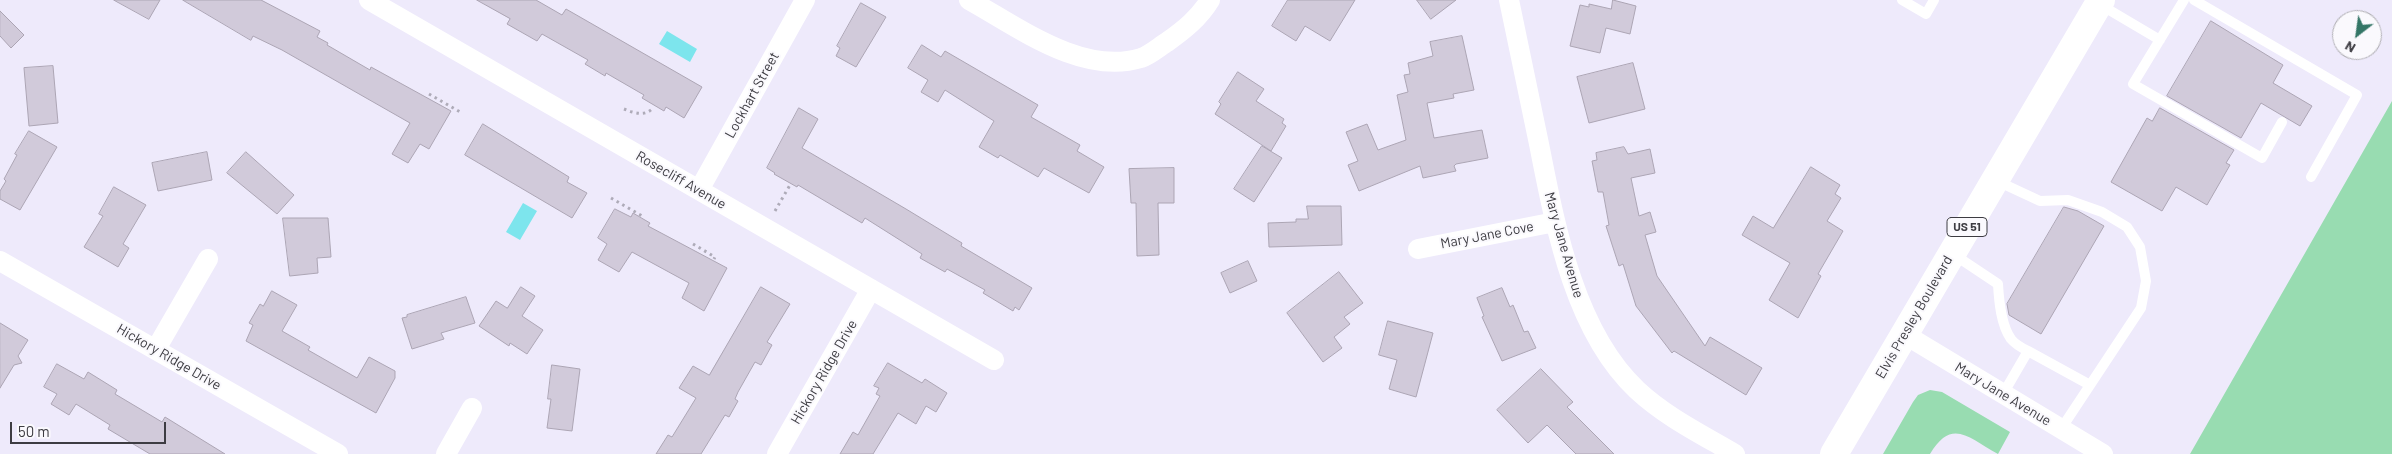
<!DOCTYPE html>
<style>
body{margin:0}
#map{position:relative;width:2392px;height:454px;overflow:hidden;background:#eeeafb;font-family:Barlow,sans-serif}
canvas{display:block}
.north{position:absolute;left:2332px;top:10px;width:50px;height:50px;box-sizing:border-box;background:#faf9fd;border:1px solid #aeadb2;border-radius:50%;rotate:210deg;font-size:14px;font-weight:700;line-height:20px;text-align:center;color:#3d3c42}
.north::after{content:'';display:block;margin:auto;width:18px;height:22px;background:#347667;clip-path:polygon(50% 0,100% 100%,50% 72%,0 100%)}
.scale{position:absolute;left:10px;top:422px;width:156px;height:22px;box-sizing:border-box;border:2px solid #3d3c42;border-top:0;padding-left:6px;font-size:15px;line-height:18px;white-space:nowrap;color:#3d3c42;-webkit-text-stroke:4px #faf9fd;paint-order:stroke}
</style>
<div id="map">
<canvas width="2392" height="454"></canvas>
<div class="north">N</div>
<div class="scale">50 m</div>
</div>
<script>
const c = document.querySelector('canvas').getContext('2d');
c.lineJoin = 'round';
function fillPath(path, color) {
  c.fillStyle = color;
  c.fill(path, 'evenodd');
}
function strokePath(path, color, width, dash) {
  c.strokeStyle = color;
  c.lineWidth = width;
  c.lineCap = dash ? 'butt' : 'round';
  c.setLineDash(dash || []);
  c.stroke(path);
}
function label(font, color, halo, rows, align = 'center') {
  c.font = font + ' Barlow,sans-serif';
  c.lineWidth = 4;
  c.setLineDash([]);
  c.textBaseline = 'middle';
  c.strokeStyle = halo;
  c.fillStyle = color;
  for (const [text, x, y, turn = 0] of rows) {
    c.save();
    c.translate(x, y);
    c.rotate((+turn || 0) * Math.PI / 180);
    c.textAlign = isNaN(turn) ? turn : align;
    if (halo) c.strokeText(text, 0, 0);
    c.fillText(text, 0, 0);
    c.restore();
  }
}
const green = new Path2D(`
 M2392,101v353h-202z
 M1930,390l12,2 68,40 -12,22c-29,-16 -46,-37 -68,0h-47l30,-52 5,-7z`);
const water = new Path2D(`
 M667,31l30,18 -7,13 -31,-18z
 M523,203l14,8 -17,29 -14,-8z`);
const building = new Path2D(`
 M114,0h46l-11,19z
 M183,0h78l59,31 -3,6 11,6 -1,2 43,25 1,-3 80,44 -22,38 -9,-5 -12,19 -16,-9 18,-31 -128,-73 -29,-14 -2,4z
 M477,0h59l26,15 4,-6 136,78 -18,31 -18,-11 -2,4 -22,-13 2,-3 -38,-22 -1,3 -20,-12 3,-4 -46,-26 -5,7 -30,-17 3,-5z
 M1288,0h67l-25,41 -25,-15 -9,15 -24,-15z
 M1417,0h39l-25,19z
 M1613,0l23,6 -6,28 -24,-6 -6,25 -30,-7 10,-41 9,2v-3l22,5z
 M861,3l25,14 -30,50 -20,-11 4,-8 -3,-2z
 M0,11l24,24 -13,13 -11,-12z
 M2211,21l72,44 -10,18 39,23 -12,20 -39,-23 -20,35 -74,-42z
 M1462,36l12,54 -21,4 1,4 -27,5 7,35 48,-8 6,28 -32,6 -2,2 2,5 -33,7 -3,-12 -61,25 -11,-26 10,-4 -12,-29 21,-8 11,26 28,-10 -9,-45 11,-3 -4,-17 6,-1 -2,-11 25,-7 -3,-14z
 M922,45l19,12 4,-6 93,54 -7,12 49,28 -3,6 27,16 -15,26 -45,-25 -6,9 -38,-22 -2,3 -19,-11 15,-26 -49,-31 -7,12 -17,-10 7,-12 -20,-12z
 M1633,63l12,46 -56,14 -12,-46z
 M53,66l5,57 -29,3 -5,-58z
 M1238,72l26,17 -8,12 28,18 -2,4 4,3 -15,25 -56,-37 6,-10 -2,-2z
 M799,108l19,11 -16,29 104,61 56,34 -1,3 71,42 -13,22 -4,-3 -2,4 -30,-18 2,-3 -38,-21 -2,3 -25,-14 2,-4 -57,-36 -3,5 -64,-38 -1,2 -23,-13 1,-1 -8,-5z
 M2160,108l74,42 -8,13 4,2 -23,40 -31,-18 -14,24 -51,-29 36,-64 5,3z
 M483,124l86,53 -2,5 20,11 -15,25 -107,-63z
 M29,131l28,16 -37,63 -20,-11v-8l6,-10 -2,-2 13,-24 -2,-1z
 M1262,146l20,12 -28,44 -20,-13z
 M1624,147l4,7 22,-5 5,24 -24,5 8,38 11,-4 6,20 -11,3 12,41 48,70 5,-9 52,31 -16,27 -72,-44 -2,2 -36,-47 -13,-42 -4,2 -13,-40 3,-1 -6,-33h-5l-6,-31 5,-1 -1,-7z
 M207,152l5,28 -54,11 -6,-28z
 M246,152l48,43 -17,19 -50,-41z
 M1811,167l29,18 -5,9 6,4 -14,23 16,10 -25,43 3,2 -23,42 -29,-18 21,-37 -48,-28 11,-19 20,12z
 M1174,168v35h-16l1,52 -22,1 -1,-53h-5l-2,-34z
 M114,187l32,18 -23,39 6,4 -11,19 -34,-20 19,-31 -4,-2z
 M1307,206h34l1,39 -73,2 -1,-24 28,-1v-3h12z
 M2064,207l14,4 26,15 -63,108 -32,-19 -2,-11z
 M615,209l16,8 2,-4 17,10 -2,3 79,42 -23,43 -22,-13 7,-15 -57,-31 -13,20 -21,-12 9,-16 -9,-6z
 M283,218h45l3,39 -14,1 1,15 -28,3z
 M1248,261l9,20 -27,12 -9,-20z
 M1339,272l24,31 -19,14 6,7 -16,13 8,11 -19,14 -36,-49z
 M521,287l14,9 -13,20 21,14 -16,24 -17,-11 -1,3 -30,-20 17,-25 11,7z
 M761,287l29,17 -23,38 5,3 -11,20 -6,-3 -17,30 -3,7 3,2 -9,16 -4,-2 -24,39h-45l12,-19 4,2 24,-39 -17,-10 14,-22 16,9z
 M1502,288l8,19 3,-2 11,27 4,-1 8,17 -34,13 -20,-44 2,-1 -7,-18z
 M272,291l25,14 -15,26 28,16 -2,3 49,28 12,-21 26,14v7l-19,35 -130,-72 7,-16 -4,-2 11,-19 3,2z
 M466,297l9,26 -34,10 3,6 -32,10 -10,-31 5,-1v-2z
 M1388,321l45,12 -17,64 -27,-8 8,-29 -18,-5z
 M0,323l28,17 -10,16 4,7 -8,2 -14,23z
 M888,363l34,20 3,-4 22,14 -11,19 -10,-6 -10,18 -18,-11 -25,41h-33l13,-22 5,3 22,-39 -4,-2 3,-6 -5,-2z
 M57,364l27,15 4,-7 29,18 -2,4 47,28 3,-5 60,37h-75l-42,-25 2,-4 -34,-21 -7,11 -18,-11 6,-10 -13,-7z
 M552,365l28,4 -8,62 -25,-3 4,-29h-3z
 M1541,369l32,33 -6,5 47,47h-38l-29,-29 -19,18 -31,-33z`);
const path = new Path2D(`
 M429,94l33,19
 M624,109c10,4 21,8 29,-1
 M611,198l33,19
 M775,211l15,-26
 M693,244l22,13 -1,2`);
const service = new Path2D(`
 M1902,0l24,14 8,-14
 M2184,0l-51,84 129,74 20,-36
 M2194,0l163,95 -46,82
 M2099,4l61,36
 M1997,181l43,20 28,-1 34,12 25,15 13,20 6,34 -5,27 -80,121
 M1953,254l45,30c1,18 3,41 13,55 4,5 11,9 17,12l-25,43
 M2028,351l62,34`);
const minor = new Path2D(`
 M369,0l625,360
 M969,0c49,27 113,76 172,58 9,-3 18,-11 26,-16 17,-12 32,-24 43,-42
 M1509,0c10,48 20,96 30,144 16,81 35,187 98,246 29,27 64,44 98,64
 M699,190l106,-190
 M1418,249l137,-27
 M0,261l338,193
 M1904,334l199,120
 M156,349l52,-90
 M446,454l26,-46
 M777,454l94,-165`);
const primary = new Path2D(`
 M1834,454l267,-454`);
const shields = [
 [1967,227,40]
];
const shieldNames = [
 ["US 51",1967,227]
];
const streetNames = [
 ["Lockhart Street",752,95,-61],
 ["Rosecliff Avenue",681,180,30],
 ["Mary Jane Cove",1487,235,-11],
 ["Mary Jane Avenue",1564,245,74],
 ["Elvis Presley Boulevard",1914,317,-60],
 ["Hickory Ridge Drive",169,357,30],
 ["Hickory Ridge Drive",824,372,-60],
 ["Mary Jane Avenue",2003,394,31]
];
fillPath(green, '#98dcb1');
fillPath(water, '#7de5ed');
fillPath(building, '#d1cada');
strokePath(building, '#aca5b4', 1);
strokePath(path, '#aeabb8', 3, [2.5, 4]);
strokePath(service, '#fff', 10);
strokePath(minor, '#fff', 20);
strokePath(primary, '#fff', 28);
for (const [x, y, w] of shields) {
  const box = new Path2D();
  box.roundRect(x - w / 2, y - 9.5, w, 19, 4);
  c.fillStyle = '#faf9fd';
  c.fill(box);
  strokePath(box, '#3d3c42', 1);
}
label('bold 12px', '#3d3c42', null, shieldNames);
label('14px', '#3d3c42', '#faf9fd', streetNames);
</script>
